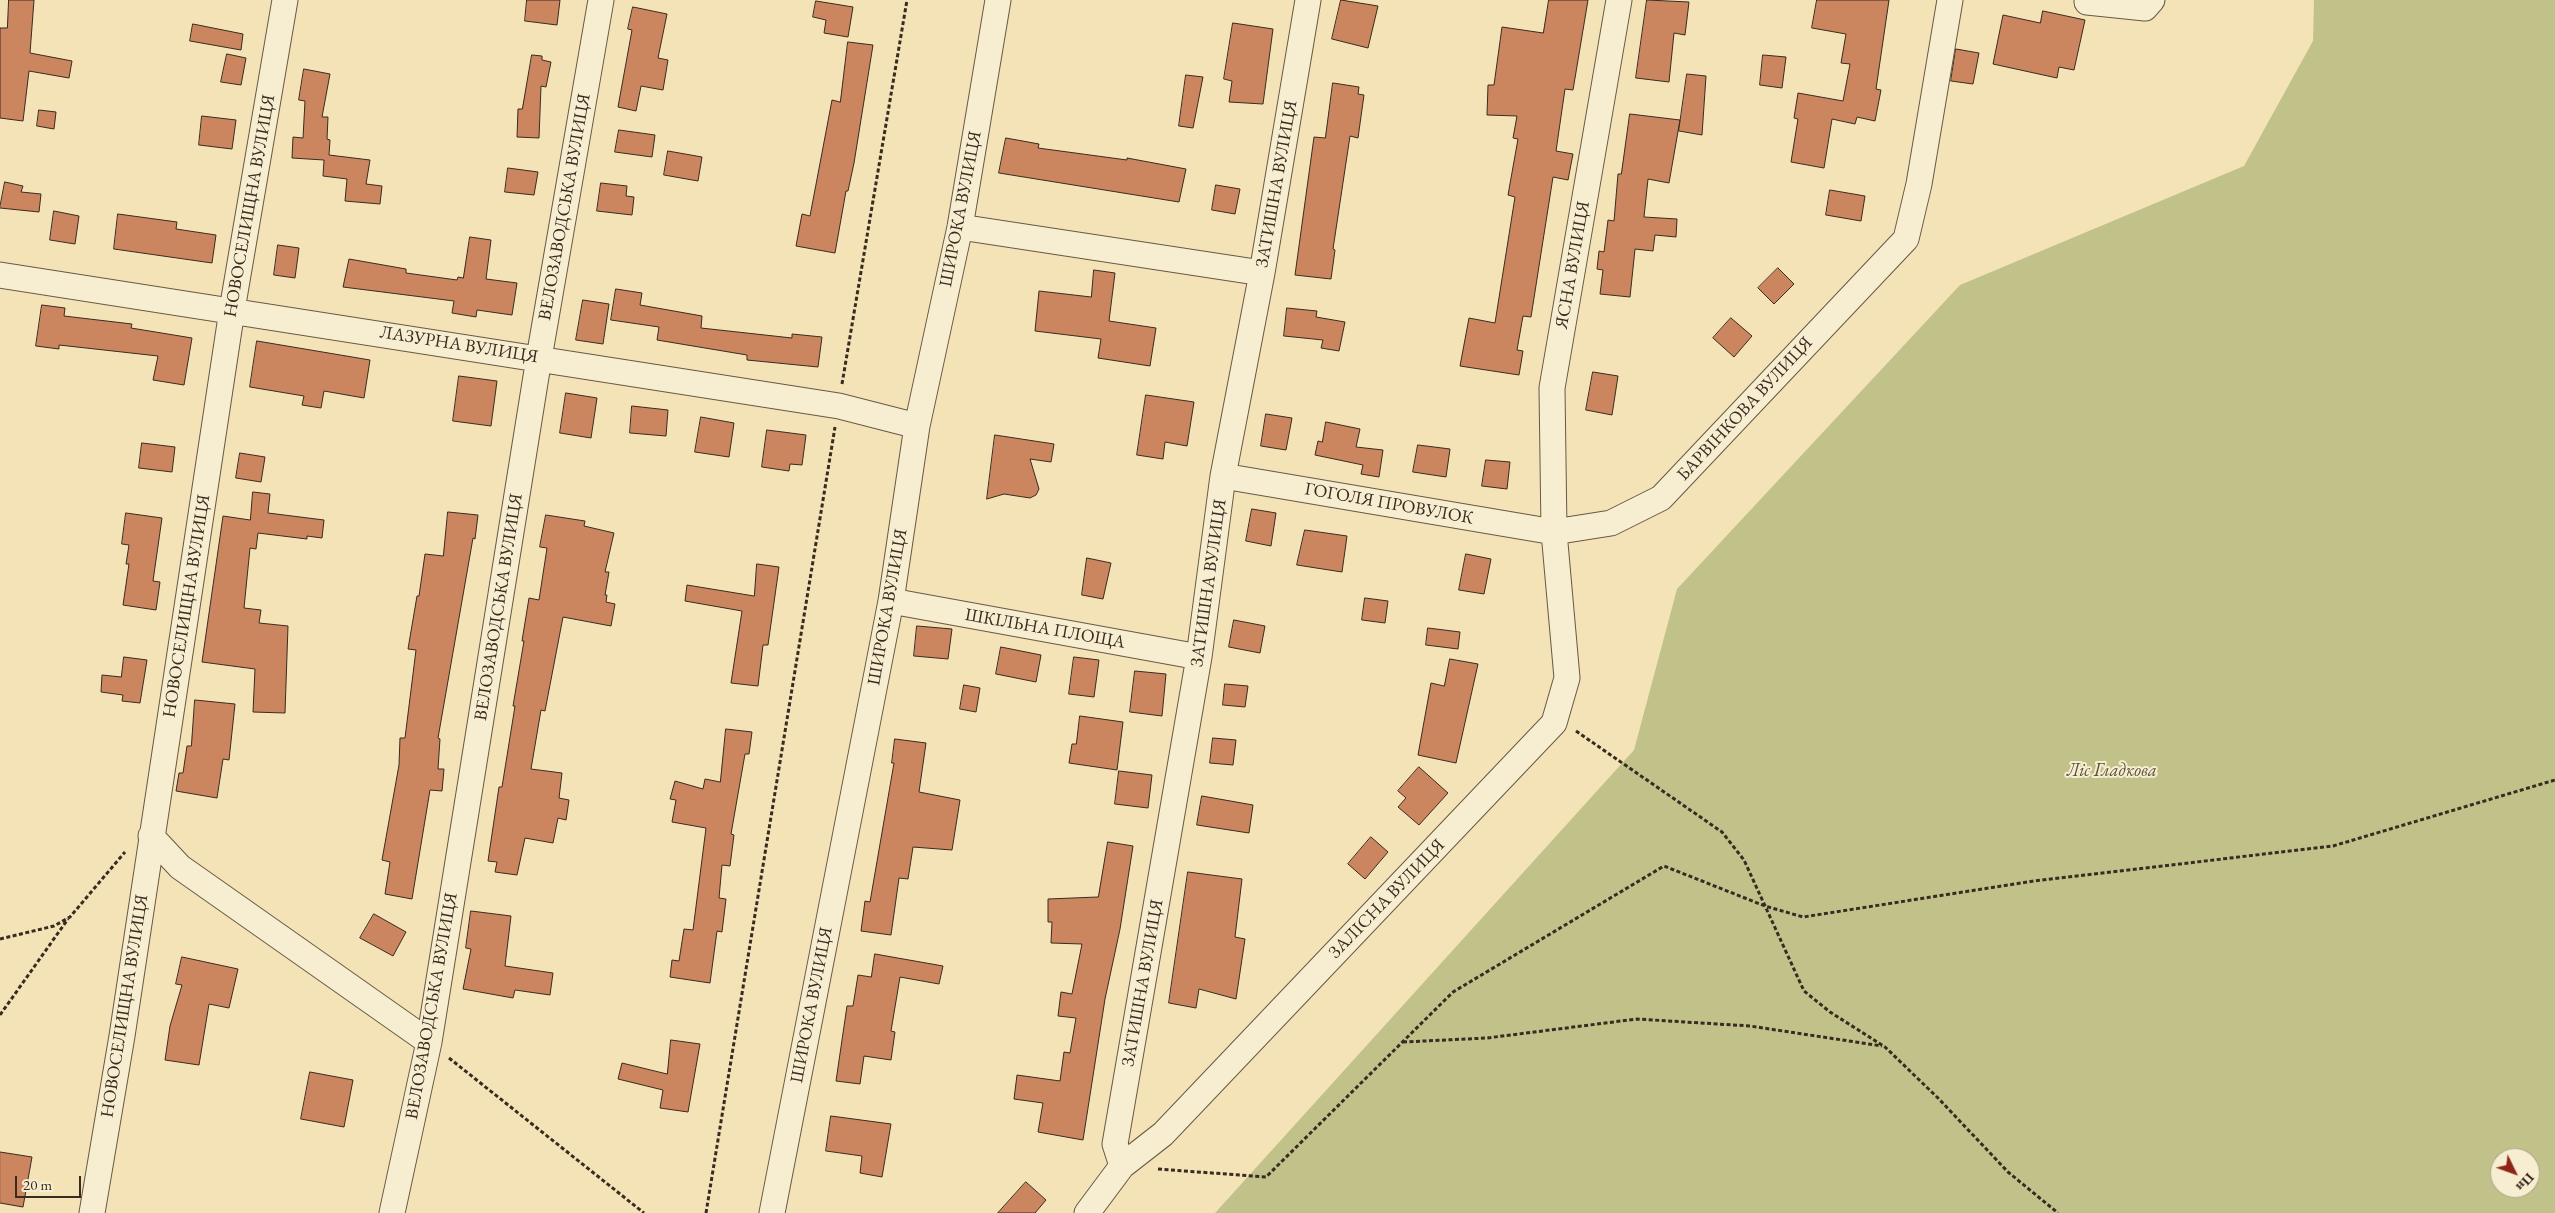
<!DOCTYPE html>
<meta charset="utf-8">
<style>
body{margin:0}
#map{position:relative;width:2555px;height:1213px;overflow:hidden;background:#f3e3b7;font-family:"EB Garamond",serif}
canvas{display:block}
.north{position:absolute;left:2490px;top:1148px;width:50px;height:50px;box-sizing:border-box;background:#f7edd0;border:1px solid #ab9f8a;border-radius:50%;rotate:132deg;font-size:14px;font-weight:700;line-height:20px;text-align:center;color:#392b21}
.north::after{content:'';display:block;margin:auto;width:18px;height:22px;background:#8f2418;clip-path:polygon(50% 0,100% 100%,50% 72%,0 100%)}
.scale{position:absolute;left:15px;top:1176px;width:66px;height:22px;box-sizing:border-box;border:2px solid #392b21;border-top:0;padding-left:6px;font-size:15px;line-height:18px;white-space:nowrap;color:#392b21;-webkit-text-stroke:4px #f7edd0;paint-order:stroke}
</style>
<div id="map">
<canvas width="2555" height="1213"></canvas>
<div class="north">Пн</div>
<div class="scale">20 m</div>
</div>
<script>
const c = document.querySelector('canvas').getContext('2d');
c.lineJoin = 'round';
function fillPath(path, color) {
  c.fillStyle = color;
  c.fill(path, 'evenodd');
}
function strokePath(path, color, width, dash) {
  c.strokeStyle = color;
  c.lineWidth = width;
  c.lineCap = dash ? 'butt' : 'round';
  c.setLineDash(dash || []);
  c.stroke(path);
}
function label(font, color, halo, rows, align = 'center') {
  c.font = font + ' "EB Garamond",serif';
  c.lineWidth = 4;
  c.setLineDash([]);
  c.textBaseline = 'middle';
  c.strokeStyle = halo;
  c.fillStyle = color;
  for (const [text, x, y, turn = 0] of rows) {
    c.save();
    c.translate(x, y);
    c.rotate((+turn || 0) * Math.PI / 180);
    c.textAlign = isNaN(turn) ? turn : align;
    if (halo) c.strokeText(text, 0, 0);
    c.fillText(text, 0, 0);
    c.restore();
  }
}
const green = new Path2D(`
 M2314,0h241v1213h-1340l419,-463 43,-161 283,-304 284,-119 69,-125zM2500,1158h30v30h-30z`);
const building = new Path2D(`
 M9,0h25l-4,53 42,8 -3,17 -40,-7 -6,50 -23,-3v-90h7z
 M527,0h33l-3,25 -32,-4z
 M1341,0l37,6 -10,42 -36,-9z
 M1549,0h39l-15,90 -8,-1 -9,62 17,3 -5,26 -15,-3 -22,140 -8,-1 -6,34 6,1 -4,24 -59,-9 9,-48 26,5 20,-126 -7,-2 10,-56 -5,-1 4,-22 -30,-1 1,-30h6l8,-58 41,6z
 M1647,0l42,2 -4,33 -11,-2 -5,49 -33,-4z
 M1817,0h72l-13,89 5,1 -6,31 -18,-4 -2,7 -23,-5 -8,49 -33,-6 7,-43 -4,-1 4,-25 45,8 7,-37 -9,-1 5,-29 -34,-6z
 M816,1l37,6 -5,30 -24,-4 2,-13 -13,-3z
 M633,7l34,7 -9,44 10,2 -5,30 -22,-4 -5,25 -18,-4 14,-77 -4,-1z
 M2043,11l42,9 -11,50 -15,-3 -2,11 -64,-14 10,-49 37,8z
 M1233,23l40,6 -10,75 -34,-2 3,-21 -8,-2z
 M193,24l50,10 -2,16 -51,-9z
 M848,42l25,3 -19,118 -6,28h-2l-11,62 -39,-7 6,-32 8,2 22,-116 8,2z
 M1956,49l23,4 -6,31 -22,-3z
 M227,54l19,4 -5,27 -20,-3z
 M532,55l10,1v4l9,2 -5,25 -5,-1 -2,52 -22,-1 1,-28h4z
 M1763,55l23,2 -4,31 -22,-3z
 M304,69l26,5 -8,43h6l-1,22 3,1 -1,15 41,5 -4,24 16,2 -2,18 -35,-3 2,-22 -24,-3 1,-16 -32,-2 1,-21 10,1 2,-37 -6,-1z
 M1687,74l19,2 -4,59 -23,-4z
 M1186,75l17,2 -10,51 -14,-2z
 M1333,83l26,4 -1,7 6,1 -6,43 -8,-2 -17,113 2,1 -4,29 -36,-4 19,-138 11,1z
 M39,110l17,2 -2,17 -17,-3z
 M1630,114l50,6 -11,63 -21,-4 -4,38 33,2 -1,18 -21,-2 -2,16 -18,-2 -5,48 -30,-3 3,-24 -6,-1 2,-18 5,1 4,-32 6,1 4,-47h3z
 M202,116l34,4 -4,29 -33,-4z
 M619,130l36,5 -3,22 -37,-5z
 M1006,138l33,6 -1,4 89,12v-2l59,11 -7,33 -180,-29z
 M668,151l34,6 -4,24 -34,-6z
 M508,168l30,4 -4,23 -29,-3z
 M5,182l18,4 -2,6 20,2 -2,18 -39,-4z
 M601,183l26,3 -1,10 8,1 -2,18 -35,-4z
 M1216,185l24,4 -5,25 -23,-4z
 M1830,190l35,6 -4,25 -35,-6z
 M54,211l25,5 -4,28 -25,-4z
 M118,214l59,8 -1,7 40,6 -4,28 -98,-14z
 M470,237l21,3 -5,39 31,4 -5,32 -35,-5 -1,7 -24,-4 2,-12 -111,-14 6,-28 57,10v4l51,7 1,-3 5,1z
 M278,245l21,3 -4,30 -21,-3z
 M1778,268l16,16 -20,20 -16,-16z
 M1094,270l21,3 -6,48 47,7 -6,38 -52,-8 3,-19 -66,-8 4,-40 52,6z
 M616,289l26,4 -2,12 62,11 -1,12 91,10v-4l30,3 -4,30 -71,-7v-5l-90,-15 2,-13 -48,-7z
 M583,300l26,4 -6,40 -27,-4z
 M42,305l23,3 -1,8 68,8 -1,4 61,10 -8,47 -31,-5 5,-24 -99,-11v4l-23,-3z
 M1287,308l30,3 -1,6 29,5 -6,29 -18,-3 2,-8 -39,-4z
 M1731,318l21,18 -18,21 -21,-19z
 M257,341l113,19 -6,38 -40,-7 -3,17 -19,-3 2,-9 -54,-9z
 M1593,372l25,4 -6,39 -26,-5z
 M459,376l38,5 -6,45 -38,-5z
 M566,393l31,5 -6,40 -31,-5z
 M1146,395l48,7 -7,44 -22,-4 -2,17 -26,-4z
 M632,406l36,4 -2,26 -36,-3z
 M1266,414l26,4 -6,32 -25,-4z
 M701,417l33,6 -5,34 -34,-5z
 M1326,422l34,7 -4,18 27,3 -4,27 -18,-3 2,-9 -48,-10 3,-14 4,1z
 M767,430l39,5 -4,30 -12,-1 -1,7 -27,-4z
 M995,435l59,9 -3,18 -21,-3 9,30 -3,6 -6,3 -26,-4 -17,5z
 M142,443l33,4 -3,25 -33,-4z
 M1418,445l32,4 -4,28 -33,-5z
 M240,453l25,4 -4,25 -25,-4z
 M1486,460l24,2 -3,27 -25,-3z
 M253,492l17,2 -2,19 56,7 -2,18 -15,-2v3l-49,-6 -2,16 -6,-1 -6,60 17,2 -2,13 29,3 -3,87 -32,-1 2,-43 -53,-7 21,-146 27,4z
 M1252,509l24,4 -5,33 -25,-5z
 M448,512l30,3 -3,24 -2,-1 -35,200 2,1 -2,30h6l-2,22 -12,-1 -18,109 -27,-5 5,-32 -8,-2 17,-95 1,-27h5l11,-88 -8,-1 9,-53h2l6,-42 18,2z
 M126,513l36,5 -9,63 7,1 -4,28 -33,-5 6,-41h-3l3,-19 -7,-1z
 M546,515l39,6 -1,5 30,7 -9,39h4l-4,23h2l-1,7 9,2 -4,22 -48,-9 -18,94 -4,-1 -10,59 31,4 -3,25 10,2 -3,20 -8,-2 -5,25 -28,-5 -8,37 -22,-3 2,-10 -9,-1 11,-74h3l13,-81h-2l11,-65h-2l7,-43 10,2 8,-52 -7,-1z
 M1305,530l42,6 -5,36 -45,-7z
 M1466,554l25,5 -7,35 -25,-4z
 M1087,558l24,5 -8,36 -21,-4z
 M757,564l22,3 -11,78h-5l-5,41 -27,-3 11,-72 -57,-10 2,-16 67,11z
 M1365,598l23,3 -3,22 -23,-3z
 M1234,620l31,6 -5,27 -31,-6z
 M917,626l35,3 -4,30 -34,-3z
 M1428,628l32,4 -2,17 -32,-4z
 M1001,647l40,8 -5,27 -40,-8z
 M124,657l23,3 -7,43 -18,-2 1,-6 -22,-3 1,-17 19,2z
 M1074,657l25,3 -5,37 -25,-3z
 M1450,659l28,5 -22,99 -38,-8 13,-72 13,3z
 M1135,671l31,3 -4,42 -32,-4z
 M1225,684l23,2 -3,21 -22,-2z
 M964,685l16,3 -4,24 -16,-3z
 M195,700l40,4 -6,56 -6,-1 -6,39 -41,-7 3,-18h4l4,-27h4z
 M1080,716l43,6 -6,48 -48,-7 3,-19h4z
 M726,729l26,3 -3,22h-4l-14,80 3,1 -4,31 -8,-1 -3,33 7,1 -4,33 -5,-1 -7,52 -40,-6 2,-17 7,1 5,-32 9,1 13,-102 -34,-6 4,-22 -6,-1 5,-18 28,8 2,-10 15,3z
 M1213,738l23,2 -3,25 -23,-2z
 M895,739l31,4 -7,49 41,8 -8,50 -39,-3 -5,32 -9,-1 -8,57 -30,-4 4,-30 5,1 24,-139h-2z
 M1419,767l29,26 -29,32 -21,-18 8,-9 -8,-7z
 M1119,771l33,4 -4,33 -33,-4z
 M1202,796l51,9 -4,28 -52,-8z
 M1371,837l17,15 -23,27 -17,-15z
 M1108,842l25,4 -13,83 -15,70 -22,141 -45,-8 5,-29 -29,-4 3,-24 43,6 4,-29 6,1 6,-35 -18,-2 3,-24 11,2 10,-50 -31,-1 1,-21h-4v-23l50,-2z
 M1188,872l54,7 -7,58 10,2 -9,60 -37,-10 -3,19 -27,-5z
 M471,911l40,5 -6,50 48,7 -3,22 -35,-5 -2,8 -50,-9 8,-40 -5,-1z
 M374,914l32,18 -13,24 -33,-18z
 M875,954l68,12 -4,18 -39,-7 -9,54 4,1 -4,28 -27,-4 -4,28 -24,-3 11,-75h6l5,-31 13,2z
 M182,957l56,12 -9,39 -20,-4 -10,61 -34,-5 5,-34 12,-41 -6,-1z
 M671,1040l29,4 -12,68 -28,-4 3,-18 -45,-11 4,-16 45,11z
 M310,1072l43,8 -9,47 -43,-8z
 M831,1116l60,8 -9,53 -22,-4 2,-17 -36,-5z
 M0,1152l32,5 -9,50 -23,-4z
 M1026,1182l20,18 -11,13h-37z`);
const path = new Path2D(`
 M842,384l65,-384
 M1576,731l146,101 22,28 60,131 26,21 55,35 53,51 70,74 50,41
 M0,939l54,-13 16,-9 55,-65
 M0,1015l68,-96
 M1403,1042l84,-4 150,-19 113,7 132,20
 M449,1058l195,155
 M1158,1169l108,8 187,-185 211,-126 101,40 38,11 231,-36 299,-35 222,-66
 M706,1213l129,-786`);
const minor = new Path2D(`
 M2087,2l58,6 7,-8
 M960,227l302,46
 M0,275l839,131 78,20
 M1223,476l331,56 57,-9 50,-25 245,-259 13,-55 31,-184
 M891,601l308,56
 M151,836l29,31 249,175
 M1122,1166l-7,-22 84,-487 24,-181 39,-203 46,-273
 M92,1213l30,-177 110,-726 53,-310
 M392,1213l37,-171 110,-684 62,-358
 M772,1213l119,-612 26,-175 43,-199 38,-227
 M1087,1213l35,-47 41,-32 391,-411 13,-45 -13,-146 -2,-144 67,-388`);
const streetNames = [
 ["ЗАТИШНА ВУЛИЦЯ",1277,184,-80],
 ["НОВОСЕЛИЩНА ВУЛИЦЯ",250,206,-80],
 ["ВЕЛОЗАВОДСЬКА ВУЛИЦЯ",565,207,-80],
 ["ШИРОКА ВУЛИЦЯ",961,209,-79],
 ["ЯСНА ВУЛИЦЯ",1573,265,-80],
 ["ЛАЗУРНА ВУЛИЦЯ",459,345,9],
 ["БАРВІНКОВА ВУЛИЦЯ",1745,409,-47],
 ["ГОГОЛЯ ПРОВУЛОК",1389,504,10],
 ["ЗАТИШНА ВУЛИЦЯ",1209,583,-82],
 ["НОВОСЕЛИЩНА ВУЛИЦЯ",187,606,-81],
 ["ВЕЛОЗАВОДСЬКА ВУЛИЦЯ",499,607,-81],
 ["ШИРОКА ВУЛИЦЯ",888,607,-80],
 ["ШКІЛЬНА ПЛОЩА",1045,629,10],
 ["ЗАЛІСНА ВУЛИЦЯ",1387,899,-46],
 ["ЗАТИШНА ВУЛИЦЯ",1143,983,-80],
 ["ШИРОКА ВУЛИЦЯ",812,1005,-79],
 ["НОВОСЕЛИЩНА ВУЛИЦЯ",125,1006,-81],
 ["ВЕЛОЗАВОДСЬКА ВУЛИЦЯ",432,1006,-80]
];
const parkNames = [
 ["Ліс Гладкова",2112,771]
];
fillPath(green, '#c1c28a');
fillPath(building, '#cb855f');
strokePath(building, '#392b21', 1);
strokePath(minor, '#685946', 27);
strokePath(path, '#392b21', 3, [4, 2.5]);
strokePath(minor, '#f7edd0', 25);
label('18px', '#392b21', '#f7edd0', streetNames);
label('italic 18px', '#5b513b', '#f7edd0', parkNames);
</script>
